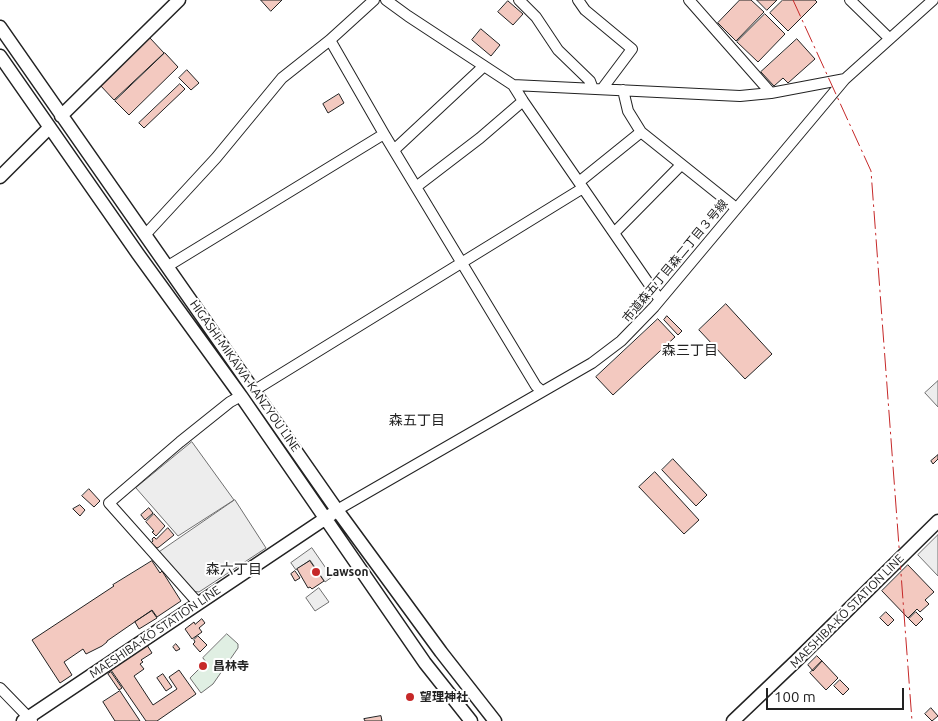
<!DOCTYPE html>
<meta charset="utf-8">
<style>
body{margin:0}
#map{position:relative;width:938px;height:721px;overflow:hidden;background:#fff;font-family:Ubuntu,sans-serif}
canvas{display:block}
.scale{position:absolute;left:766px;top:688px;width:138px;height:22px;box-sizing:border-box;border:2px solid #222;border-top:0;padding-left:6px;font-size:15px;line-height:18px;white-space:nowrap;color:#222;-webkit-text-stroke:4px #fff;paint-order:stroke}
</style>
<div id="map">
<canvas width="938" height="721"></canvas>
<div class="scale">100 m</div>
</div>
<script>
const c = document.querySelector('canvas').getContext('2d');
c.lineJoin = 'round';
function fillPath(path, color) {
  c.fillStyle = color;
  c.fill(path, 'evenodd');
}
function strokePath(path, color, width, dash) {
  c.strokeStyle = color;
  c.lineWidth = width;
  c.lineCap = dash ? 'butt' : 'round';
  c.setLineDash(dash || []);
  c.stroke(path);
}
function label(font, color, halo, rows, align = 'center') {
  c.font = font + ' Ubuntu,"Noto Sans JP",sans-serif';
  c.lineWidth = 4;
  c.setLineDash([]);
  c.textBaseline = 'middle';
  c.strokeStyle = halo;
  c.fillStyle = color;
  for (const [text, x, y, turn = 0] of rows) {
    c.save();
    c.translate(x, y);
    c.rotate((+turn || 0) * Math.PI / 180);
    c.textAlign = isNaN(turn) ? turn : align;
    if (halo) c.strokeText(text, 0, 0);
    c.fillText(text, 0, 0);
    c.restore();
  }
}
const green = new Path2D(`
 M227,634l11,10v4l-25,36 -12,9 -11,-15 16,-16 -3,-4z`);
const parking = new Path2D(`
 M938,381v26l-13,-14z
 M192,442l42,58 -56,36 -42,-48z
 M235,500l31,48 -67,44 -8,-1 -33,-38z
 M938,535v41l-20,-21z
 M312,548l20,29 -7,5 -15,-22 -14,10 -5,-7z
 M319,588l10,14 -14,9 -9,-13z`);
const building = new Path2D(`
 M261,0h21l-11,11z
 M740,0h11l13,12 -28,29 -18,-18z
 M757,0h20l-10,10z
 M783,0h32l2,2 -29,29 -18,-18z
 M508,1l15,13 -10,11 -15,-13z
 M765,14l20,20 -27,28 -21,-20z
 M481,29l19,16 -9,11 -19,-16z
 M150,38l14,15 -50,47 -14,-15z
 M797,39l18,20 -27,24 -5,-5 -9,8 -13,-14z
 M165,53l13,14 -49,48 -14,-14z
 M187,70l12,13 -8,7 -12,-12z
 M180,84l5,5 -41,39 -5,-5z
 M339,94l5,9 -16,10 -5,-9z
 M726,304l46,50 -27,25 -46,-49z
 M667,316l15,15 -4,4 -14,-15z
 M658,319l17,18 -62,58 -17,-18z
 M938,455v4l-5,5 -2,-3z
 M673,459l34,36 -11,11 -34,-36z
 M655,472l44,48 -15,14 -45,-47z
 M89,489l11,12 -6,6 -12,-11z
 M80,505l5,5 -5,6 -7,-7z
 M149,508l4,5 -8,7 -4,-5z
 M154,514l11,12 -9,10 -4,-4 2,-1 -8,-9z
 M168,528l6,7 -15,12 -2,1 -3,-2 -3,-3 2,-2 -1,-2 2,-2 2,2z
 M152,561l8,12 2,-2 19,30 -24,16 -5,-7 -45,31v1l-5,4 -16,8 -3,-5 -19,13 8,13 -12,8 -28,-43 82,-54 -1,-1z
 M310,561l14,20 -12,8 -2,-2 -2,1 -11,-19z
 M908,565l26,27 -9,8 4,4 -9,8 -3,-3 -9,9 -26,-27z
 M295,571l5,7 -5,3 -4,-7z
 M152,611l5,7 -18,11 -4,-7z
 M886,612l8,8 -6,6 -8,-8z
 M916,612l7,7 -7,7 -7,-7z
 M202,619l3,4 -6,5 3,4 -10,7 -7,-10 9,-7 1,2z
 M198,636l9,9 -7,7 -7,-8 2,-2 -1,-2z
 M176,644l4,5 -4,2 -3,-4z
 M147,645l5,8 -11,7 2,2 -3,2 4,5 -10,7 19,29 24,-16 -8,-12 10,-7 17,24 -39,27h-11l-35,-51z
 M817,656l5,5 -9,10 -5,-6z
 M822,661l16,17 -12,12 -16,-17z
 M111,672l11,16 -3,2 -11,-16z
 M163,674l9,13 -6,4 -9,-13z
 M840,680l9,9 -6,6 -9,-9z
 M120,691l20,30h-25l-12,-19z
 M931,708l7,8 -6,5 -7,-7z
 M381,716l1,5h-17l-1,-2z`);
const minor = new Path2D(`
 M386,0l22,16 105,69 10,16 137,199
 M519,0l17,17 22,33 32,31 3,8
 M578,0l7,10 47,39 -30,40
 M689,0l82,93
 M850,0l39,38
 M330,40l54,94 152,252 6,5
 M513,85l227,11 31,-3 74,-14
 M623,90l5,21 13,21 95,76
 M394,150l90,-84
 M579,182l62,-50
 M416,187l64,-49 43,-37
 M614,233l67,-68
 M145,235l71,-77 66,-80 48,-38 44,-40
 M168,266l216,-132
 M255,390l328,-202
 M337,510l255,-147 29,-22 33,-34 191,-228 88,-79
 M198,603l-89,-100 71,-61 50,-40 11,-6
 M0,688l32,33`);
const major = new Path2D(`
 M0,27l337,483 104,142 54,69
 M0,56l138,198 103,142 184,267 46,58
 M61,116l118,-116
 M0,177l49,-49
 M23,721l309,-207
 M733,721l63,-60 142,-140`);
const power = new Path2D(`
 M793,0l78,171 41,550`);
const markers = [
 [316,572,5,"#c62828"],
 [203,666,5,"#c62828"],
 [410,697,5,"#c62828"]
];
const streetNames = [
 ["市道森五丁目森二丁目３号線",675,261,-50],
 ["HIGASHI-MIKAWA-KANZYOU LINE",245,376,55],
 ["MAESHIBA-KŌ STATION LINE",847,611,-45],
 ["MAESHIBA-KŌ STATION LINE",155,632,-34]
];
const poiNames = [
 ["Lawson",326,572],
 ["昌林寺",213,666],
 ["望理神社",420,697]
];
const neighbourhoodNames = [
 ["森三丁目",690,350],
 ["森五丁目",417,420],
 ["森六丁目",234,569]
];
fillPath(green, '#e0efe3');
strokePath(green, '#6f6f6f', 1);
fillPath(parking, '#ededed');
strokePath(parking, '#6f6f6f', 1);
fillPath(building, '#f3c9c0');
strokePath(building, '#222', 1);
strokePath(minor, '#222', 12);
strokePath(major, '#222', 15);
strokePath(minor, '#fff', 10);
strokePath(major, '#fff', 12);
strokePath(power, '#c62828', 1, [18, 4, 2.5, 4]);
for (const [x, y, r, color] of markers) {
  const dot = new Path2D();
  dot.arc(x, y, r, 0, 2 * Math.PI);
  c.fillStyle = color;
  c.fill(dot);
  strokePath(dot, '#fff', 2);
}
label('12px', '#222', '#fff', streetNames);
label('bold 12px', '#222', '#fff', poiNames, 'left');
label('14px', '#222', '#fff', neighbourhoodNames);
</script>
